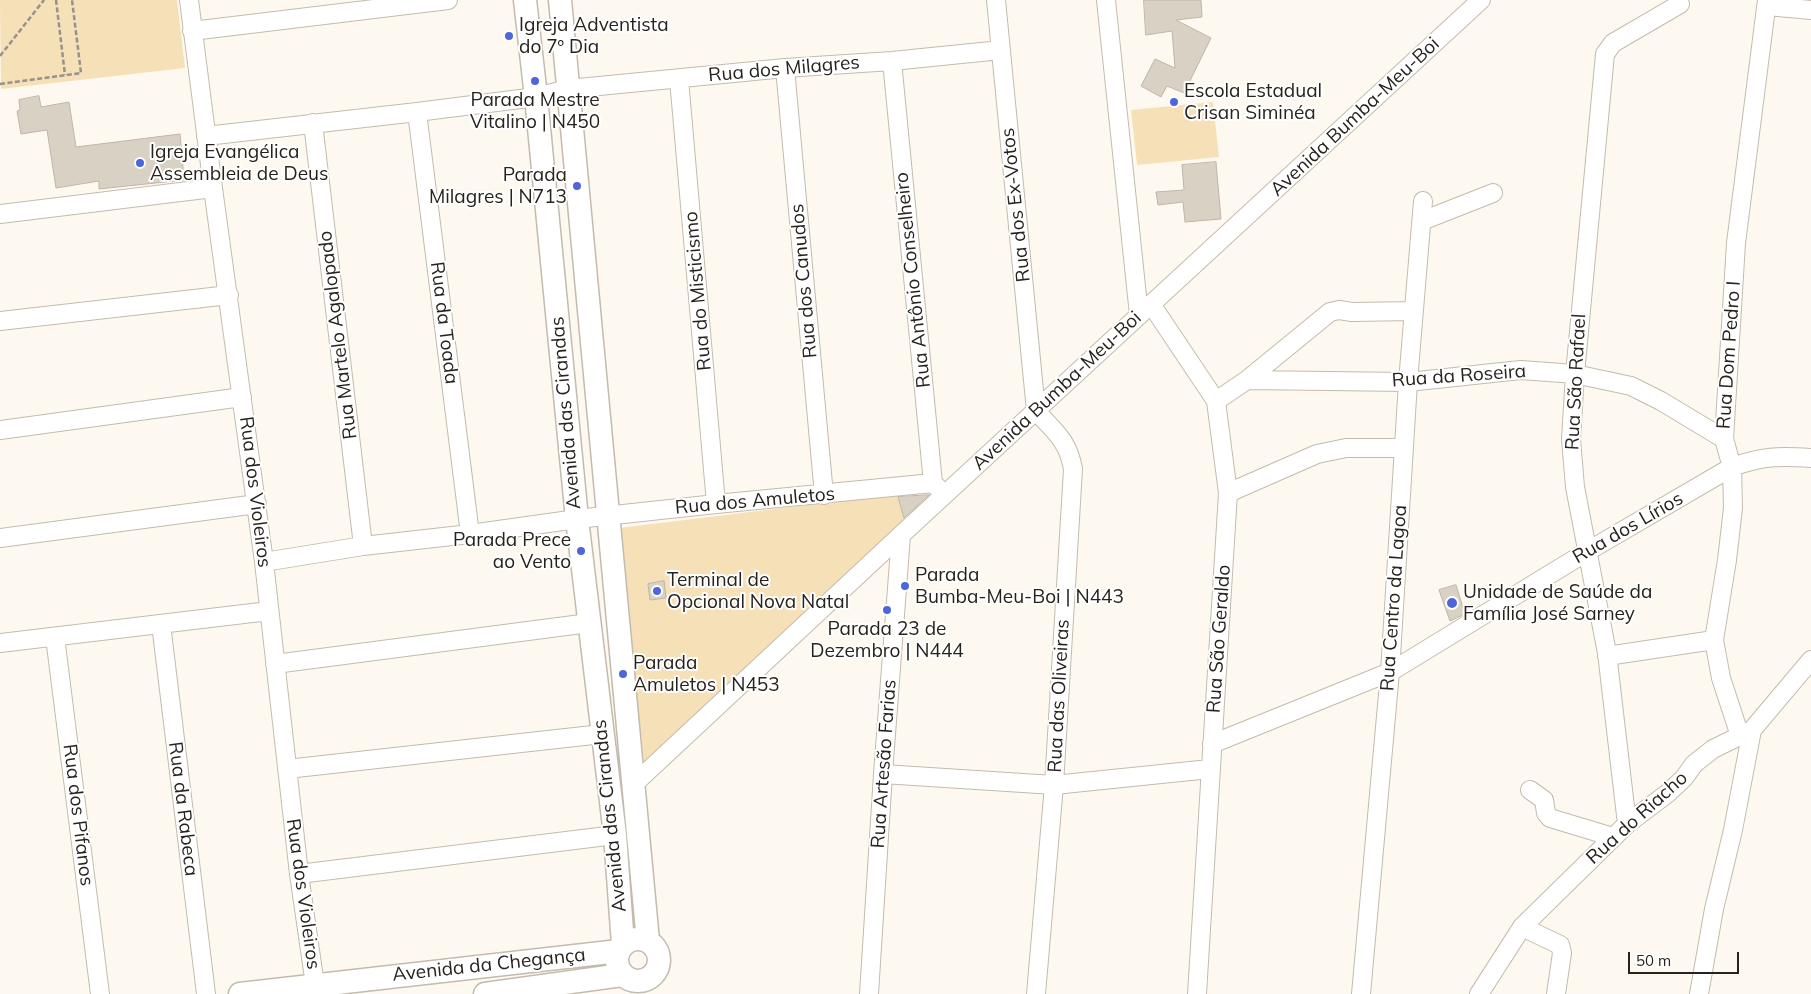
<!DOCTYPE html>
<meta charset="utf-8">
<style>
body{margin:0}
#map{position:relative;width:1811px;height:994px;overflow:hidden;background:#fef9f0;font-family:Mulish,sans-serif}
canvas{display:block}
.scale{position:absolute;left:1628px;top:952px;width:111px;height:22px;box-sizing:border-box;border:2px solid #26231e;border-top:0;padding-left:6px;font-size:15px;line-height:18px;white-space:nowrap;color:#26231e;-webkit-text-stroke:4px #fff;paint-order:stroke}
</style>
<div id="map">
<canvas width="1811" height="994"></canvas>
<div class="scale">50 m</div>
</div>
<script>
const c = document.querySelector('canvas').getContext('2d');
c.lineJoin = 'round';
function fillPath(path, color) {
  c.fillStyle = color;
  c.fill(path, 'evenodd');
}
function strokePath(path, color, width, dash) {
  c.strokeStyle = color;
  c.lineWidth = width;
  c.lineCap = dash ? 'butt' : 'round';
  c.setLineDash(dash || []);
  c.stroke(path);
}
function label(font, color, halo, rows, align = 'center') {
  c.font = font + ' Mulish,sans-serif';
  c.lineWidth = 4;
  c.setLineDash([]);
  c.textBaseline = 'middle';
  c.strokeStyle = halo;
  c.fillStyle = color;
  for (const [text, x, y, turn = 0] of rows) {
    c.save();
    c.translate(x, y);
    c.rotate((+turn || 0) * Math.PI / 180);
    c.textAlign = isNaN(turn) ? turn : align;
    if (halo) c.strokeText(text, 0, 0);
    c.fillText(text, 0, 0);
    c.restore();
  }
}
const green = new Path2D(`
 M0,0h177l8,68 -184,21z
 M1213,102l6,55 -82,8 -6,-55z
 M897,494l9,30 -262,238 -13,-115 -2,-44 -8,-39 -2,-36z`);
const building = new Path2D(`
 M1144,0h57l1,17 -26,3 35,18 -27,55 -17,-7 -6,11 -20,-11 14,-27 20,9 -3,-37 -26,4z
 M39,96l2,11 28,-5 7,45 104,-13 4,46 -85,9v-8l-43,7 -9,-58 -26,4 -4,-23 3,-1 -1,-10z
 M1216,162l5,57 -36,3 -2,-20 -25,3 -2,-13 28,-2 -2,-25z
 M929,495l-25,23 -6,-21z
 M664,581l2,17 -16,2 -2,-16z
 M1456,585l9,29 -15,7 -11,-31z`);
const path = new Path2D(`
 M56,0l9,75
 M0,56l44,-56
 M0,84l81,-11 -9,-73`);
const minor = new Path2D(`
 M189,0l24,188 51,374 35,312 16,111
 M996,0l40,411c18,20 32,29 37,58l-19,316 -18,209
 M1106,0l33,315
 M1767,6l44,4
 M192,31l256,-31
 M892,61l41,422 8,8
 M785,68l39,427
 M679,79l37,425
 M417,112l53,422
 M313,123l50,423
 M206,136l211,-24 119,-15 32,-8 217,-21 107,-7 109,-11
 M0,214l213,-26
 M1422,221l71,-28
 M1151,304l65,97 12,92 -31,501
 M0,321l229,-26
 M1247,380l83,-68 9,-2 13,2 62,-1
 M1216,401l31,-21 161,2 113,-12 54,4 56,12 30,15 63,38
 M0,430l242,-33
 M1228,493l89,-39 29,-6h58
 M0,538l257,-34
 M264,562l99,-16 107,-12 107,-15 139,-15 217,-21
 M161,624l45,370
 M55,637l45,357
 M0,643l269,-32
 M1607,656l107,-16
 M275,664l314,-41
 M1740,736l-19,-58 -7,-38 13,-80 6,-52 -1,-41 -8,-28 12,-196 31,-243
 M1212,744l178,-72 198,-121 144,-84c31,-11 46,-11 79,-9
 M287,769l315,-35
 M883,774l171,11 156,-16
 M634,784l267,-249 580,-535
 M1530,790l14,10 2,13 4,5 63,19
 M1627,824l-20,-171 -32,-166 -4,-48 4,-65 30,-320 8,-11 67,-39
 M299,874l316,-39
 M1522,927l38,18 2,8 -6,41
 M869,994l14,-220 18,-239
 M1361,994l29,-322 18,-290 15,-181
 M1479,994l43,-67 105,-103 41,-31 16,-15 10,-14 19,-15 39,-19 59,-70
 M1699,994l15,-85 19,-79 19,-100`);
const tertiary = new Path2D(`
 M525,0l11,97 41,422 38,316 8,110
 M560,0l88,941
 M617 960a21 21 0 1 1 42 0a21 21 0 1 1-42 0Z
 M240,994l379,-43
 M485,994l137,-19`);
const markers = [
 [509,36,5,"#4d66db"],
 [535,81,5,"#4d66db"],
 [1174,102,5,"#4d66db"],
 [140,163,5,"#4d66db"],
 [577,186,5,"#4d66db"],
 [581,551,5,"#4d66db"],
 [905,586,5,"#4d66db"],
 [657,591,5,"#4d66db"],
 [1452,603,6,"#4d66db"],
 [887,610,5,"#4d66db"],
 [623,674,5,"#4d66db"]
];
const poiNames = [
 ["Igreja Adventista",519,25],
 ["do 7º Dia",519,47],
 ["Escola Estadual",1184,91],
 ["Crisan Siminéa",1184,113],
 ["Parada Mestre",535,100,"center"],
 ["Vitalino | N450",535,122,"center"],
 ["Igreja Evangélica",150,152],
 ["Assembleia de Deus",150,174],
 ["Parada",567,175,"right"],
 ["Milagres | N713",567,197,"right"],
 ["Parada Prece",571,540,"right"],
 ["ao Vento",571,562,"right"],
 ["Parada",915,575],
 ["Bumba-Meu-Boi | N443",915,597],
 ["Terminal de",667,580],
 ["Opcional Nova Natal",667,602],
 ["Unidade de Saúde da",1463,592],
 ["Família José Sarney",1463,614],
 ["Parada 23 de",887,629,"center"],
 ["Dezembro | N444",887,651,"center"],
 ["Parada",633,663],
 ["Amuletos | N453",633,685]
];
const streetNames = [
 ["Rua dos Milagres",784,69,-5],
 ["Avenida Bumba-Meu-Boi",1355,117,-43],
 ["Rua dos Ex-Votos",1016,205,-96],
 ["Rua Antônio Conselheiro",913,280,-96],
 ["Rua dos Canudos",804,281,-95],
 ["Rua do Misticismo",698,291,-95],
 ["Rua da Toada",444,323,83],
 ["Rua Martelo Agalopado",338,335,-97],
 ["Rua Dom Pedro I",1729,355,-86],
 ["Rua da Roseira",1459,376,-4],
 ["Rua São Rafael",1576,382,-87],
 ["Avenida Bumba-Meu-Boi",1057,391,-43],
 ["Avenida das Cirandas",566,413,-95],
 ["Rua dos Violeiros",255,492,83],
 ["Rua dos Amuletos",755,501,-5],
 ["Rua dos Lírios",1628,528,-30],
 ["Rua Centro da Lagoa",1394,598,-86],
 ["Rua São Geraldo",1219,639,-86],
 ["Rua das Oliveiras",1059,696,-87],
 ["Rua Artesão Farias",884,764,-86],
 ["Rua da Rabeca",183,809,83],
 ["Rua dos Pifanos",78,815,83],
 ["Avenida das Cirandas",610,816,-96],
 ["Rua do Riacho",1637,818,-42],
 ["Rua dos Violeiros",303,894,82],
 ["Avenida da Chegança",489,965,-6]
];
fillPath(green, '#f6e0b8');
fillPath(building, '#d9d1c3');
strokePath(building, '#beb6a8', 1);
strokePath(minor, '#c3bbad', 20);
strokePath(tertiary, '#c3bbad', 25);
strokePath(path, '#96928b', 2.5, [5, 2.5]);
strokePath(minor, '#fff', 18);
strokePath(tertiary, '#fff', 22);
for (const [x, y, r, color] of markers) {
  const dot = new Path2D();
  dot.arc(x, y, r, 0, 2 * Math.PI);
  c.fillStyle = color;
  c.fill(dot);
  strokePath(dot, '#fff', 2);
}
label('19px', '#26231e', '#fff', poiNames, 'left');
label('19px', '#26231e', '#fff', streetNames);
</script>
